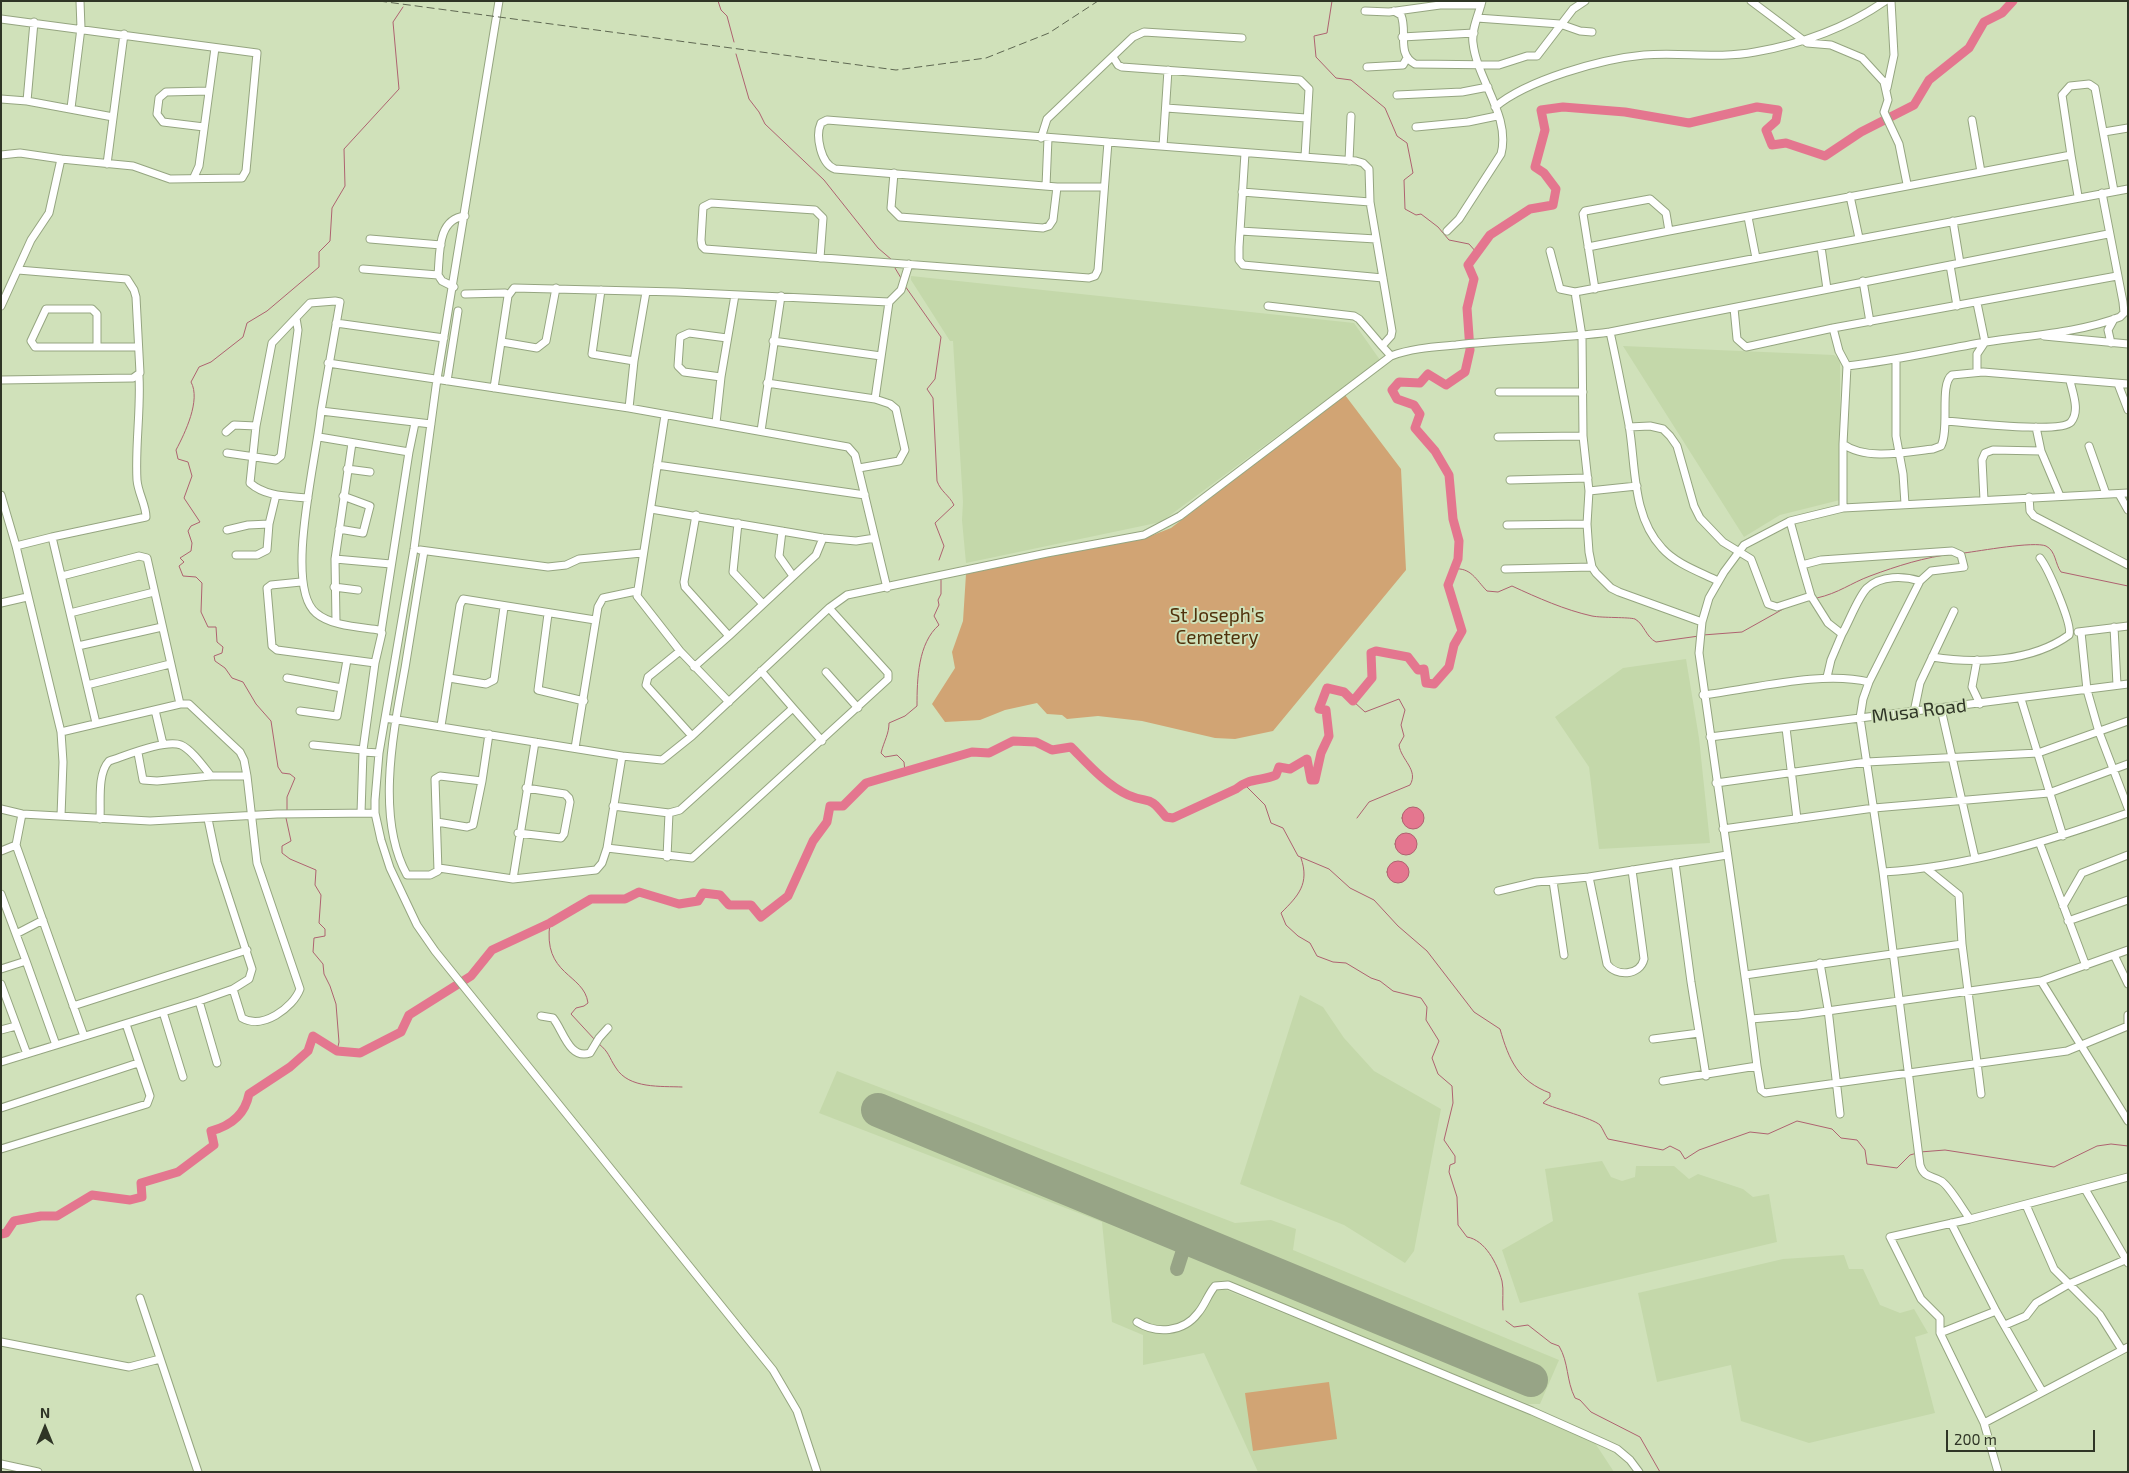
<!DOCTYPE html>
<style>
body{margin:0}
#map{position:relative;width:2129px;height:1473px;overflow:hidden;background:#d0e1ba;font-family:"Exo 2",sans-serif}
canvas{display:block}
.frame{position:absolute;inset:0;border:2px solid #2f3526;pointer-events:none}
.north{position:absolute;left:20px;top:1403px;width:50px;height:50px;-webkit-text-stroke:4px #d0e1ba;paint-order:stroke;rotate:0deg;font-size:14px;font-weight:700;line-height:20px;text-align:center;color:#2f3526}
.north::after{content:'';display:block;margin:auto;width:18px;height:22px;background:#2f3526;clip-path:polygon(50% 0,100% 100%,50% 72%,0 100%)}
.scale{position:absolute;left:1946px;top:1430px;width:149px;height:22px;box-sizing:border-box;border:2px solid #2f3526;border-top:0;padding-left:6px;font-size:15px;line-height:18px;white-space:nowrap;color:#2f3526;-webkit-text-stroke:4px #d0e1ba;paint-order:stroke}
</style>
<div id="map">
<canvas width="2129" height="1473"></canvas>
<div class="frame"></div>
<div class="north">N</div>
<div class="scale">200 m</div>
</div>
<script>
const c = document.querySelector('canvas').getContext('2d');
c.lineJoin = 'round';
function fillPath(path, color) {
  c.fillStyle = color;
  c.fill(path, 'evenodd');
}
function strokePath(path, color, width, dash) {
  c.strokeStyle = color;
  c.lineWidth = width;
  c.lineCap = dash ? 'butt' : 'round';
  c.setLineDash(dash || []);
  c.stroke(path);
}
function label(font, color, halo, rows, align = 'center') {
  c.font = font + ' "Exo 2",sans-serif';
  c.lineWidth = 4;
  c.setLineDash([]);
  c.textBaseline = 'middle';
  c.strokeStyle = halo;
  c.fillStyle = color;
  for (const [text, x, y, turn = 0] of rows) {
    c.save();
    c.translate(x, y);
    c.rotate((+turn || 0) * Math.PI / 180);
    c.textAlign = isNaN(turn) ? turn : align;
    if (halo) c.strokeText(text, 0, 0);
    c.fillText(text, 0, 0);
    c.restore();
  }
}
const built = new Path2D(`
 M911,276l443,47 26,37 -219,162 -195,41 -4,-43 1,-18 -10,-161h-3l-39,-61z
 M1623,346l211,9 6,5v140l-60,15 -36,22z
 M1686,659l13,79 11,105 -111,6 -10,-82 -34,-50 68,-49z
 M1300,995l23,12 21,31 30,33 67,38 -27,142 -9,12 -61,-38 -104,-41z
 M837,1071l398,152 36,-3 25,9 -3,21 266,110 -19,44h-12l-303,-123 -4,7 307,124 67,31 19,29h-356l-54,-119 -61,12v-30l-31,-13 -10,-100 -283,-109z
 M1602,1161l9,16 11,4 13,-4 1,-11h38l15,13 9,-5 45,15 10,8 16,-3 8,48 -257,61 -18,-53 51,-29 -8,-52z
 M1844,1255l5,14h14l17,36 20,8 14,-4 14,24 -13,4 20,76 -126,30 -68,-22 -10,-56 -74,17 -19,-89 145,-34z`);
const green = new Path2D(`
 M1345,395l56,74 5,101 -133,161 -38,8 -20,-1 -73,-17 -44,-5 -31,3 -5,-4 -15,-1 -10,-11 -32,7 -25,10 -35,2 -13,-18 23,-36 -3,-16 11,-31 3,-47 187,-39 18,-7z
 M1329,1382l8,57 -84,12 -8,-58z`);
const water = new Path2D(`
 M1402 818a11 11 0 1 1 22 0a11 11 0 1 1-22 0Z
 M1395 844a11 11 0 1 1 22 0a11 11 0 1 1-22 0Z
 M1387 872a11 11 0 1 1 22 0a11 11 0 1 1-22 0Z`);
const stream = new Path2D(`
 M718,1l3,9 6,6 7,26
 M1332,1l-5,32 -13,3 2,21 20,21 15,2 34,28 12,28 10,7 6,30 -9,7 1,29 11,6 5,-1 17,13 11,13 20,4 8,9
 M736,54l13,45 10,13 6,12 59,56 54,68 14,12
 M895,268l6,10
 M905,286l36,51 -6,42 -8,10 6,9 4,83c4,11 12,14 17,24l-19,18 9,23 -5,14
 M1964,553c16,-2 70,-12 82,-7 10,5 9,18 15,26l67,14
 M1454,569c17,-2 22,11 33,22l11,1 14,-6c26,12 53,24 80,30 10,2 37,1 43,3 9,5 11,18 21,23l43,-6
 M1817,598c22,-5 34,-15 53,-22 27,-10 55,-19 83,-22
 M1703,635l39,-3 43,-24
 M1353,701l12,11 34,-13 6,11 -4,15 3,11 -5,9c2,15 20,25 11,40l-41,17 -12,16
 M905,772l-1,-10 -7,-7 -12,2 -4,-4c3,-12 8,-19 8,-30l16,-7 12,-10c0,-27 1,-63 22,-81l-5,-9 5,-11 -1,-5 3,-6v-14
 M1243,783l22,22 6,18 12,5 15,28 31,13 21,19 24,12 24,26 29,25 47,61 26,17c9,31 18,52 50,64v4l-7,6c13,6 49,15 57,22 3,4 5,10 8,14l55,11 7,-4 10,5 5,8 14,-9 51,-18 18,2 29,-13 35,8 9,9 16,2 8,10 2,14 30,4 13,-13 7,-2
 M287,811v-14l8,-19 -5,-4 -8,-1 -4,-6 -7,-46 -15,-17 -13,-22 -11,-4 -7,-10 -10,-7 -1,-5 8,-3 1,-6 -6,-5 -1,-15h-8l-7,-15 1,-29 -6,-6 -13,-1 -4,-10 5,-4 -4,-4 11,-7 1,-8 -4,-12 3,-5 9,-4 -16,-24 8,-22 -4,-14 -10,-3 -2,-9c9,-17 25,-50 15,-68l8,-15 12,-5 32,-25 4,-14 20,-12 52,-44v-15l11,-11 2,-33 13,-22 -1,-37 55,-60 -6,-67 10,-15
 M286,818l5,23 -9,5v7l8,6 26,11 -1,15 6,10 -2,28 6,6v7l-11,2 -1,14 10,12 1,10 6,12 6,18 3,38 -2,9
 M1301,858c9,26 -3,38 -20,55l5,12 12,11 12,7 7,13 16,6 13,1 25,15 9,3 13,10 28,7 6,9 -1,13 13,21 -7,17 6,16 14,12 1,17 -9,37 11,16v7l-5,2 -1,7 8,25 1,28 9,12c18,3 30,26 35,44 2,9 0,20 1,29
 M550,923c-8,53 34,50 38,80l-4,3 -8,2 -5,6 24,26
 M598,1043c12,10 10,13 18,25 13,21 45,18 66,19
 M1920,1152l25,-2 109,17 43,-21 14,-2 17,2
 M1506,1321l8,6 14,-2 23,18 8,3c10,17 7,34 16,52l5,2 11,12 49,25 20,35`);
const river = new Path2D(`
 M1,1234l5,-1 8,-12 27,-5h16l35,-21 38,5 12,-3 -1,-14 37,-11 36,-27 -3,-14c19,-5 34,-16 38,-37l41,-27 18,-16 5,-15 24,15 23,2 41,-21 8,-17 62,-39 21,-26 58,-27 41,-24h34l14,-7 40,12 19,-3 5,-8 17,2 9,10h22l10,12 27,-21 25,-55 14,-19 3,-16h13l23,-23 106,-31 17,1 24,-12 23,1 16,8 19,-3c16,16 35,38 57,48 23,10 19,-2 38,22l7,1 63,-29c12,-11 26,-8 40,-14l3,-8 11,2 17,-10 4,21h4l6,-27 8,-17 -3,-26 -7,-1 8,-21 17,4 9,9 19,-23 -1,-25 5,-2 32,6 10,13 6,-1 2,14 8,1 15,-17 5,-22 8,-14 -14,-46 10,-26 1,-18 -6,-22 -4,-44 -14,-24 -20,-23 5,-14 -6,-9 -17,-6 -5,-9 7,-8 21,1 8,-9 18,11 19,-13 5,-22 -3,-42 7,-29 -6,-14 22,-30 40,-26 23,-4 3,-16 -12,-16 -9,-6 10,-37 -4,-20 22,-3 62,5 64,11 68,-16 21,3 -2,11 -10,9 6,15 14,-2 39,13 36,-24 53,-27 15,-25 40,-32 15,-26 18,-9 11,-12`);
const taxiway = new Path2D(`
 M1177,1269l10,-31`);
const runway = new Path2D(`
 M878,1110l653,270`);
const minor = new Path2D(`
 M499,1l-62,378 -23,170 -35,204 -4,47v13l6,27 9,28 27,57 18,26 338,419 24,41 20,61
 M1751,1l56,42 24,2 31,13 22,24 4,18 -4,12 15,32 8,40
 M1365,11l24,1 51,-7h41
 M1394,11l7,4c7,17 -5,39 14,49l84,1 28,-9h10l36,-47 12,-8
 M1477,18l83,6 20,7 12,1
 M1,19l256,34 -11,118 -4,7 -72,1 -37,-13 -72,-7 -41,-6 -19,2
 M34,22l-7,79 86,16
 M1402,37l72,-4
 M1113,57l5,8 4,2 178,13 9,9 -4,68
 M1367,67l36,-2 4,-7
 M1887,88l7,-33 -3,-54
 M1397,95l65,-3 26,-5
 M1,99l26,2
 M1495,107c32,-27 106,-48 149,-52 37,-3 74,4 111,-3 46,-8 91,-24 130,-51
 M71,108l10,-80 -1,-27
 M1166,108l140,10
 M1972,120l9,52
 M204,127l-41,-5 -6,-8 2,-16 7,-6 43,-1
 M1416,127l52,-5 29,-6
 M2104,132l24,-4
 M1041,138l6,-19 86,-82 11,-5 98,6
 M1163,146l5,-76
 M1245,153l-6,94v13l4,5 140,13
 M2071,155l7,41
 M1349,161l2,-45
 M107,164l17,-130
 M894,173l-3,35 9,9 143,11 6,-2 4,-6 4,-33
 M194,177l5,-11 16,-118
 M1046,186l2,-48
 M1104,187h-47l-222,-18c-14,-5 -20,-33 -14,-46l6,-3 281,22
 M1242,192l128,10
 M2102,193l21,109 1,11 -4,4c-42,16 -90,18 -134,25 -47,8 -92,19 -139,24l-8,-15 -6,-23 284,-52
 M1850,196l9,42
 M1748,217l8,41
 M1953,221l7,42
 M1240,231l136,8
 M1447,231l12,-12 42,-65c10,-38 -24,-74 -28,-111 -2,-13 6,-29 9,-42
 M370,239l71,6
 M1588,247l81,-16
 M1821,247l6,42
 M1550,251l10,38 15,3 7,44 1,100 6,55 -2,33 2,28 3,15 4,6 15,15 8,4 83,30
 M820,258l3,-40 -8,-8 -104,-7 -8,4 -2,33 1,6 3,3 384,29 6,-2 3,-6 10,-128 248,19 7,2 6,6 1,33 22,129 -1,5 -9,10 9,10
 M1950,265l7,41
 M363,269l75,6
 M1863,281l7,41
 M454,287l-12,-6 -4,-6c2,-22 -1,-56 27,-59
 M1595,289l-12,-75 2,-3 65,-12 16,14 3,18 402,-76 -9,-60 8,-9 19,-2 6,4 19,103
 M601,290l-9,64 42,7 12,-69
 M1575,292l553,-103
 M465,294l40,-1
 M1977,303l8,39
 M1,306l30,-66 18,-27 12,-54
 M1268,306l86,10 5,3 23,27
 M1734,308l3,31 9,8 87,-19
 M336,323l108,15
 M1610,332c7,31 13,62 19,93 7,42 3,91 33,123 14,16 38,24 56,33
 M2044,336l84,8
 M773,341l108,15
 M502,342l35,6 9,-7 10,-53
 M2111,343l-3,-13 6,-11
 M97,346v-32l-5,-5h-46l-15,32 4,6h102
 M1896,360v76l7,38 2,30
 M328,363l301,45 219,39 7,8 32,133
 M1847,366l-4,78c23,17 64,8 90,5l8,-3c9,-17 -2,-62 11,-71l31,-3 145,12
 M1977,372v-18l8,-12
 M721,377l-37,-5 -6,-6 2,-29 9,-4 38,5
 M1,380l132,-2 7,-5 -4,-76 -2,-7 -7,-11 -109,-9
 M447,381l11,-70
 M767,383l108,16 15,5 6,5 9,41 -6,11 -40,7
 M2118,384l10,26
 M494,388l14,-92 6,-8 162,4 213,10
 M1499,392h84
 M875,399l14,-97 12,-12 8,-26
 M629,408l5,-47
 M665,415l-28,181 43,55 49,51
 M1945,421c20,1 116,13 126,1 9,-11 2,-28 -1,-41
 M716,423l5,-46 14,-82
 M1629,427l21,-1 13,3 7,7 7,10 17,60 6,12 23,24 28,17 17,45 9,3 34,-11 -9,-31
 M2036,427l5,24 19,45
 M761,431l20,-135
 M226,432l8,-7 22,1
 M319,437l90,15 6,-29
 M1498,437l85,-1
 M2089,446l17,48
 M227,453l49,7 5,-4 17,-126 -2,-12
 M657,465l208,30
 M347,469l23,3
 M1510,480l78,-2
 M1589,491l48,-5
 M2128,493l-285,15 -53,13 -46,24 -20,27 -15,26 -7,24 -3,31 52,366 48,-4 242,-34 87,140
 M2119,494l9,16
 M1,495l15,51 45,186 2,30 -2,54
 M2029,497l1,14 4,5 94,49
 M308,498c-20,-2 -42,-1 -58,-15l6,-57 16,-83 38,-40 25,-2 5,1 -19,109
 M1984,500l-2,-40 3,-7 8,-3 48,1
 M1843,508v-64
 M651,509l172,29 33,3 19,-3
 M696,515l-12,67 1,5 44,49 87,-81 7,-17
 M1790,521l12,44 19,-5 131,-9 9,4 3,12 -33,4 -11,10 -51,101
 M738,523l-5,49 30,32
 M1507,525l80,-1
 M339,529l24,4 7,-27 -27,-10
 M227,530l21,-5 21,-1
 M782,531l-3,25 14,20
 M52,537l94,-20c0,-12 -8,-24 -9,-37 -2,-35 4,-70 2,-104
 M16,546l36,-9 44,186
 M420,550l128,17 18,-2 13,-6 63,-6
 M424,551c-6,39 -13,78 -19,117 -11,61 -30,149 2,207h23l8,-4 -3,-92 5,-3 42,5 7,-47
 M236,555h21l10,-5 2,-26 7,-29
 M335,559l56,5
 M1505,569l87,-2
 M62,576l77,-20 8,2 33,146
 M301,582l-30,3 -4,3 5,58 5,4 98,13
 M334,587l24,3
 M1811,596l17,27 14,11 -11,26 -4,17
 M1,603l26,-6
 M70,613l84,-21
 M548,614l-10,76 46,11
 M336,622l-1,-63 17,-116
 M2114,627l3,58
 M381,632l28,-180
 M2078,632l50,-6
 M2081,632l6,58 12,42 29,76
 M1842,634c7,-12 16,-37 25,-46 14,-13 37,-12 53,-7
 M78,646l84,-19
 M680,651l-32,26 -2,8 46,51
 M1932,657c43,7 100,5 137,-22 4,-10 -21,-67 -29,-77
 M1977,660l-5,27 8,17
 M694,667l35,-31
 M826,672l32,36
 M287,678l55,10 5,-28
 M449,678l37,6 8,-4 10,-73
 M87,685l83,-21
 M1703,695c50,-6 119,-25 166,-13l-6,17 -3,19 23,154 37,293c4,13 11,10 21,16 8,4 22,29 29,38
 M2021,699l42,137
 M793,708l29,33
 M1941,709l34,149
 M155,710l8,34
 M300,711l37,5 5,-28
 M1914,712l6,-29 34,-72
 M385,718l237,38 40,4 30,-24 137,-128 18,-13 200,-42 97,-18 36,-19 211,-160c21,-8 43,-9 65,-11 51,-6 103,-6 154,-13l498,-98
 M441,726l19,-121 3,-6 132,21
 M1786,728l11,91
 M61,732l119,-28h9l51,48 4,8 3,16h-36c-8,-10 -19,-26 -30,-31 -16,-6 -56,11 -72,16 -12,13 -8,41 -9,58
 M1710,737l418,-53
 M313,745l50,5
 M575,748l23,-141 5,-9 33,-7
 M138,753l5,27 14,1 54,-5
 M379,753l-16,-1v-2l12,-87 7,-30 -3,-3c-20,-3 -48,-4 -63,-17 -33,-27 2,-160 5,-202l110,13
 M622,756l-15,92 85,10 196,-179v-6l-59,-65
 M1716,783l151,-21 171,-9 90,-32
 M613,806l56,7 11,-3 113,-102 -32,-37
 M1,809l21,5 128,7 127,-7 98,-1
 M361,813l2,-61
 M22,814l-6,31 68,191
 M437,822l30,5 6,-2 9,-44
 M1723,829l151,-21 175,-15 79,-29
 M518,833l43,5 3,-4 6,-32 -1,-4 -4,-4 -39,-6
 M2040,844l46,122
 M1,851l15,-6
 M667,857l2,-44
 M1675,863l16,119 15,94
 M439,868l74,11 22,-137
 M1927,869l32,26 3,49
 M1883,872c85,-5 165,-31 245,-59
 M1589,877l18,87c9,13 33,12 37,-5l-12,-89
 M513,879l83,-9 6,-7 5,-15
 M1553,881l11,74
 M1498,891l38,-9 53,-5 138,-22
 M1,894l25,67
 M2063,906l19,-33 46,-18
 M2068,921l60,-21
 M16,934l27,-14
 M2114,955l14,29
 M1820,963l8,46 12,105
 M1,969l25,-8 30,84
 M1745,975l217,-31 19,150
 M2041,981l87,-31
 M1,984l26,70
 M233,989l9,29c20,12 51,-10 58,-29l-43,-126 -10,-87
 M199,1001l18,62
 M73,1006l174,-56
 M163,1012l20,65
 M2128,1015v9
 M541,1016l12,2c10,12 16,42 37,35l9,-15 9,-10
 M1,1030l15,-4
 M1653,1039l46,-6
 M1,1062l198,-61 34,-12 16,-10 3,-10 -35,-107 -9,-43
 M1757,1066l4,24 4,3 302,-42 61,-25
 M1663,1081l94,-15 -6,-47
 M1,1108l137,-45
 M1,1149l146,-45 3,-8 -24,-72
 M2085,1189l43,74
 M2026,1205l28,64 46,46 22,35
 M1951,1223l45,88 46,80
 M140,1298l58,174
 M1137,1322c19,12 46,11 61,-9 7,-8 10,-19 17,-27l13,-1 304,126 72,32 13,6 13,11 9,12
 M2005,1325l21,-9 10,-13 33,-19 56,-24
 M1940,1333l56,-22
 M1,1342l128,25 31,-8
 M1984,1423l144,-76
 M1,1464l37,8
 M1998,1472l-14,-49 -44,-90v-15l-19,-19 -31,-62 80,-18 158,-42`);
const rail = new Path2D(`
 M379,1l517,69 90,-12 63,-25 49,-32`);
const parkNames = [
 ["St Joseph's",1217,616],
 ["Cemetery",1217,638]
];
const streetNames = [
 ["Musa Road",1919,711,-7]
];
fillPath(built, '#c4d8aa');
fillPath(green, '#d1a474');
fillPath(water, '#e4768f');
strokePath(water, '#ae6270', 1);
strokePath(stream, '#ae6270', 1);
strokePath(river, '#e4768f', 9);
strokePath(taxiway, '#97a486', 14);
strokePath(runway, '#97a486', 34);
strokePath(minor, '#95a580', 9);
strokePath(minor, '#fff', 7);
strokePath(rail, '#5e6751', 1, [8, 4]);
label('19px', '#50310b', '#d0e1ba', parkNames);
label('19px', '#2f3526', '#d0e1ba', streetNames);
</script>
